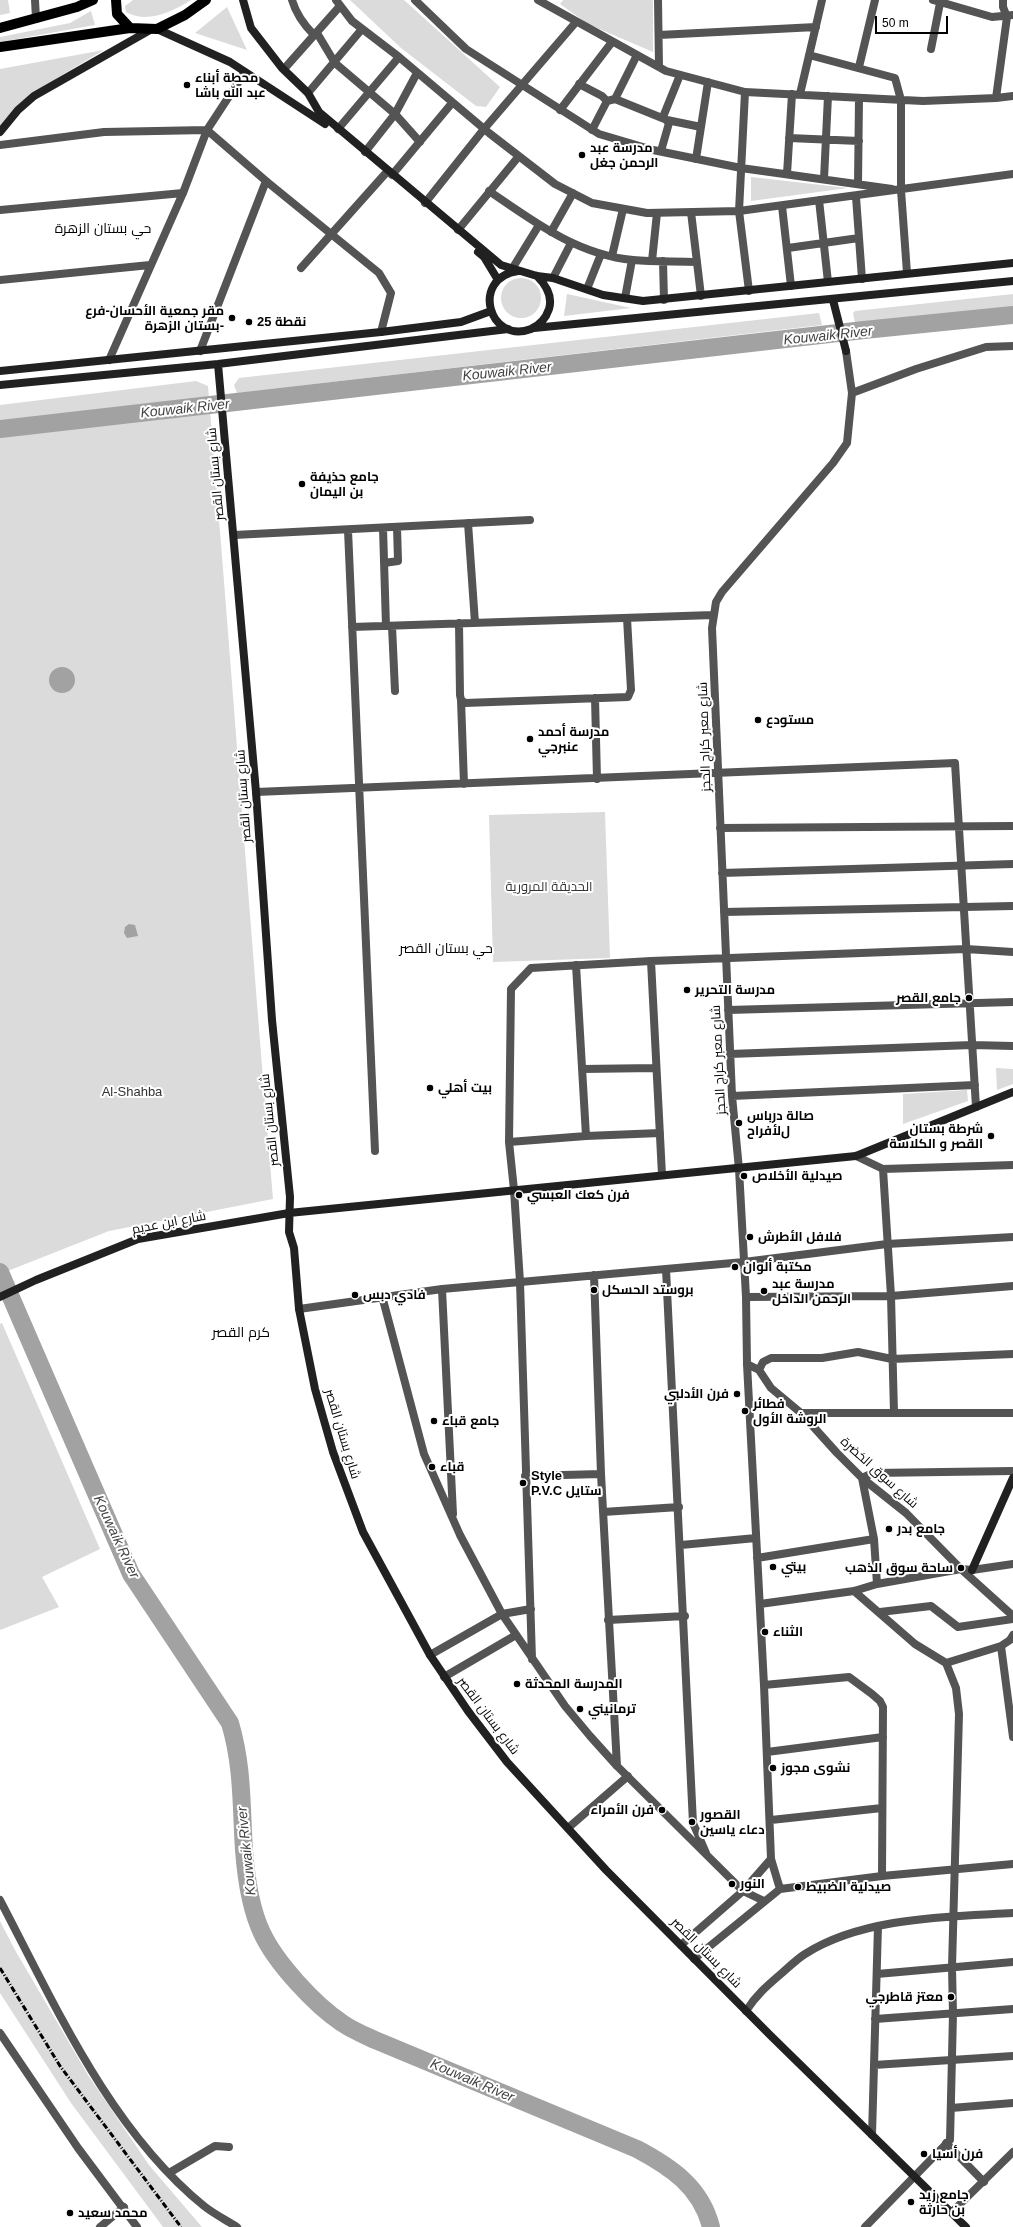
<!DOCTYPE html>
<meta charset="utf-8">
<style>
body{margin:0}
#map{position:relative;width:1013px;height:2227px;overflow:hidden;background:#fff;font-family:Helvetica,sans-serif}
canvas{display:block}
.scale{position:absolute;left:875px;top:16px;width:73px;height:18px;box-sizing:border-box;border:2px solid #000;border-top:0;padding-left:5px;font-size:12px;line-height:14px;white-space:nowrap;color:#000;-webkit-text-stroke:3px #fff;paint-order:stroke}
</style>
<div id="map">
<canvas width="1013" height="2227"></canvas>
<div class="scale">50 m</div>
</div>
<script>
const c = document.querySelector('canvas').getContext('2d');
c.lineJoin = 'round';
function fillPath(path, color) {
  c.fillStyle = color;
  c.fill(path, 'evenodd');
}
function strokePath(path, color, width, dash) {
  c.strokeStyle = color;
  c.lineWidth = width;
  c.lineCap = dash ? 'butt' : 'round';
  c.setLineDash(dash || []);
  c.stroke(path);
}
function label(font, color, halo, rows, align = 'center') {
  c.font = font + ' Helvetica,Cairo,sans-serif';
  c.lineWidth = 4;
  c.setLineDash([]);
  c.textBaseline = 'middle';
  c.strokeStyle = halo;
  c.fillStyle = color;
  for (const [text, x, y, turn = 0] of rows) {
    c.save();
    c.translate(x, y);
    c.rotate((+turn || 0) * Math.PI / 180);
    c.textAlign = isNaN(turn) ? turn : align;
    if (halo) c.strokeText(text, 0, 0);
    c.fillText(text, 0, 0);
    c.restore();
  }
}
const green = new Path2D(`
 M0,0h8l2,13 -10,2z
 M133,0h58c-19,12 -44,24 -65,12l-1,-6z
 M350,0h54l96,87 -14,20 -10,-1 -75,-58z
 M563,0h90v52l-65,-28 -28,-20z
 M227,7l20,43 -52,-17z
 M91,11l4,14 -95,17v-5l70,-14z
 M104,50l-47,28 -57,54v-63z
 M751,177l97,11 -97,13z
 M501 298a20 20 0 1 1 40 0a20 20 0 1 1-40 0Z
 M567,294l64,14 -67,8z
 M1013,294v13l-158,16 -2,-10 2,-2z
 M819,313l3,12 -585,68 -3,-8 5,-7z
 M196,381l12,5c23,271 42,542 65,813l-164,32 -109,43v-869z
 M605,812l5,146 -117,4 -4,-147z
 M996,1068l17,1v15l-16,6z
 M967,1090l1,11 -65,23v-30z
 M2,1323l98,226 -58,28 17,30 -59,23v-306z
 M0,1921l15,29 73,125 61,90 53,62h-39l-92,-124 -71,-110z`);
const water = new Path2D(`
 M49 680a13 13 0 1 1 26 0a13 13 0 1 1-26 0Z
 M129,924l6,1 3,11 -11,2 -3,-5 1,-6z`);
const river = new Path2D(`
 M0,429l864,-99 149,-15
 M0,1272l131,302 99,149c13,44 11,82 14,127 2,27 6,58 18,83 14,30 53,72 80,90 10,7 22,12 33,17l262,109c34,18 64,38 74,78`);
const street = new Path2D(`
 M35,0l1,19
 M292,0c4,14 12,25 22,35l3,-2 18,30 60,51 25,28
 M336,0l16,21 47,36 90,76 66,51 37,19 55,10 92,-2 274,-37
 M415,0l51,49 133,85 54,16 88,18 151,21
 M538,0l128,71 79,21 178,9 73,-3 17,-2
 M658,0l1,67
 M933,0l59,17 21,-2
 M659,35l157,-8
 M931,49l9,-46
 M809,55l86,23 6,22v90l6,83
 M859,67l16,-67
 M284,69l56,-63
 M579,84l23,12 5,5 8,-2 52,21 34,7
 M745,92l-6,119 10,80
 M308,93l54,-64
 M800,94l22,-94
 M996,98l11,-81 -4,-10v-7
 M615,99l22,-44
 M560,110l52,-68
 M338,129l61,-72
 M592,130l15,-29
 M789,138l70,3
 M0,145l104,-13 103,-2 59,51 113,92 12,20 -10,39
 M661,151l8,-28 -6,-6 17,-42
 M365,152l30,-38 22,-41
 M696,159l12,-77
 M787,174l5,-80
 M392,175l60,-72
 M824,179l4,-83
 M858,184l1,-85
 M489,191c44,30 88,64 144,69 21,2 42,1 64,2
 M856,197l6,82
 M819,200l9,82
 M425,203l59,-74 92,-107
 M782,206l9,80
 M0,210l183,-17
 M691,212l10,84
 M458,230l61,-74
 M551,232l22,-39
 M788,248l71,-10
 M612,256l11,-47
 M652,261l5,-48
 M663,261l1,39
 M301,268l84,-94
 M512,269l27,-44
 M553,278l18,-35
 M0,280l150,-15
 M587,289l14,-35
 M625,298l7,-38
 M200,351l66,-170
 M109,360l74,-167 24,-63 38,-58
 M852,393l64,-24 70,-22 27,-1
 M468,523l7,100
 M383,528l3,98
 M348,530l27,621
 M234,535l296,-15
 M384,563l14,-2 -1,-34
 M459,623l1,72 1,5 4,3 163,-6 3,-7 -4,-72
 M392,626l3,65
 M352,627l361,-12
 M595,698l2,81
 M461,700l3,84
 M256,792l699,-29 21,344
 M720,828l293,-2
 M722,873l291,-9
 M724,912l289,-6
 M651,961l11,214
 M576,965l10,171
 M728,1010l285,-8
 M730,1054l242,-9 41,1
 M582,1069l74,-1
 M732,1096l243,-11
 M509,1142l77,-6 74,-3
 M856,1156l27,13 130,-4
 M883,1169l8,127 3,117
 M666,1269l27,554 13,30
 M594,1275l7,199 16,292
 M442,1289l11,225
 M382,1296l42,158 36,81 42,79 63,92 25,30 27,30 126,125 21,10
 M746,1297l145,-1 122,-10
 M299,1309l143,-20 302,-27 143,-18 126,-7
 M747,1364l12,6 12,18 30,25 36,40 25,25 44,35 55,56 52,47
 M759,1370l4,-8 8,-4h51l36,-6 34,7 121,-5
 M801,1413h212
 M525,1476l76,-2
 M603,1512l76,-5
 M681,1545l75,-7
 M757,1558l117,-19
 M877,1584l-3,-45 -12,-61 11,-5 140,-2
 M854,1591l61,53 31,19 10,25 3,26 -7,253 1,47 -3,126 -85,87
 M760,1604l94,-13 23,-7 84,-15 11,1 41,-6
 M880,1612l51,-6 27,21 55,-8
 M608,1620l77,-4
 M1013,1635l-3,5 -9,6 12,91
 M430,1655l72,-41 29,-5
 M532,1659l-12,-377 -6,-92 -5,-48 2,-153 20,-21 120,-7 315,-12 47,3
 M946,1663l55,-17
 M444,1677l72,-42
 M764,1685l85,-8 23,17 8,7 3,6 -1,169
 M767,1752l116,-15
 M771,1820l111,-12
 M568,1828l60,-52
 M780,1889l-9,-30 -7,-174 -17,-321 -1,-67 -7,-128 -7,-73 -20,-468 4,-26 6,-10 111,-129 14,-20 5,-50 -6,-42
 M0,1900c55,105 110,230 204,306 10,8 22,14 33,21
 M681,1945l62,-54 28,-32
 M694,1959l86,-70 102,-13 131,-12
 M877,1974l136,-12
 M746,2011c10,-16 22,-26 36,-38 7,-6 15,-14 23,-19 58,-37 141,-37 208,-41
 M875,2019l138,-10
 M0,2033l78,115 59,79
 M874,2065l139,-9
 M951,2108l62,-5
 M872,2135l6,-209
 M946,2143l38,39
 M169,2173l46,-27 14,1
 M952,2212l61,-60
 M100,2227l24,-20`);
const secondary = new Path2D(`
 M243,0l8,28 31,40 26,25 11,19 182,153 36,11 16,2 50,17 40,6 370,-38
 M157,29l73,33 95,62
 M0,132l18,-22 16,-14 116,-66
 M478,252l6,5 14,23
 M518,271c-48,7 -29,74 13,58 9,-4 15,-11 18,-20 4,-13 -3,-24 -12,-33
 M833,300l13,51
 M534,328l479,-47
 M218,364l38,428 16,228 18,177 -1,35 5,16 5,61 16,80 18,63 30,80 67,123 38,56 39,51 99,108 164,165 196,192
 M0,371l381,-39 80,-10 30,-11
 M0,385l218,-21 290,-35
 M0,1297l36,-17 102,-41 151,-26 567,-57 157,-64
 M972,1570l41,-92`);
const primary = new Path2D(`
 M116,0l1,14 13,14
 M0,28l77,-21 16,-7
 M0,47l130,-19 27,1 28,-14 21,-15`);
const rail = new Path2D(`
 M0,1968l60,98 121,161`);
const markers = [
 [187,85,4,"#000"],
 [582,155,4,"#000"],
 [232,318,4,"#000"],
 [249,322,4,"#000"],
 [302,484,4,"#000"],
 [758,720,4,"#000"],
 [530,739,4,"#000"],
 [687,990,4,"#000"],
 [969,998,4,"#000"],
 [430,1088,4,"#000"],
 [739,1123,4,"#000"],
 [991,1136,4,"#000"],
 [744,1176,4,"#000"],
 [519,1195,4,"#000"],
 [750,1237,4,"#000"],
 [735,1267,4,"#000"],
 [594,1290,4,"#000"],
 [764,1291,4,"#000"],
 [355,1295,4,"#000"],
 [737,1394,4,"#000"],
 [745,1411,4,"#000"],
 [434,1421,4,"#000"],
 [432,1467,4,"#000"],
 [523,1483,4,"#000"],
 [889,1529,4,"#000"],
 [773,1567,4,"#000"],
 [961,1568,4,"#000"],
 [765,1632,4,"#000"],
 [517,1684,4,"#000"],
 [580,1709,4,"#000"],
 [773,1768,4,"#000"],
 [662,1810,4,"#000"],
 [692,1822,4,"#000"],
 [732,1884,4,"#000"],
 [798,1887,4,"#000"],
 [951,1997,4,"#000"],
 [924,2154,4,"#000"],
 [911,2202,4,"#000"],
 [70,2213,4,"#000"]
];
const poiNames = [
 ["محطة أبناء",195,78],
 ["عبد الله باشا",195,93],
 ["مدرسة عبد",590,148],
 ["الرحمن جغل",590,163],
 ["مقر جمعية الأحسان-فرع",224,311,"right"],
 ["بستان الزهرة-",224,326,"right"],
 ["نقطة 25",257,322],
 ["جامع حذيفة",310,477],
 ["بن اليمان",310,492],
 ["مستودع",766,720],
 ["مدرسة أحمد",538,732],
 ["عنبرجي",538,747],
 ["مدرسة التحرير",695,990],
 ["جامع القصر",961,998,"right"],
 ["بيت أهلي",438,1088],
 ["صالة درباس",747,1116],
 ["لﻷفراح",747,1131],
 ["شرطة بستان",983,1129,"right"],
 ["القصر و الكلاسة",983,1144,"right"],
 ["صيدلية اﻷخلاص",752,1176],
 ["فرن كعك العبسي",527,1195],
 ["فلافل اﻷطرش",758,1237],
 ["مكتبة ألوان",743,1267],
 ["مدرسة عبد",772,1284],
 ["الرحمن الداخل",772,1299],
 ["بروستد الحسكل",602,1290],
 ["فادي دبس",363,1295],
 ["فرن اﻷدلبي",729,1394,"right"],
 ["فطائر",753,1404],
 ["الروشة الأول",753,1419],
 ["جامع قباء",442,1421],
 ["قباء",440,1467],
 ["Style",531,1476],
 ["P.V.C ستايل",531,1491],
 ["جامع بدر",897,1529],
 ["بيتي",781,1567],
 ["ساحة سوق الذهب",953,1568,"right"],
 ["الثناء",773,1632],
 ["المدرسة المحدثة",525,1684],
 ["ترمانيني",588,1709],
 ["نشوى مجوز",781,1768],
 ["فرن اﻷمراء",654,1810,"right"],
 ["القصور",700,1815],
 ["دعاء ياسين",700,1830],
 ["النور",740,1884],
 ["صيدلية الضبيط",806,1887],
 ["معتز قاطرجي",943,1997,"right"],
 ["فرن أسيا",932,2154],
 ["جامع زيد",919,2195],
 ["بن حارثة",919,2210],
 ["محمد سعيد",78,2213]
];
const streetNames = [
 ["شارع بستان القصر",216,474,-95],
 ["شارع معبر كراج الحجز",705,737,-92],
 ["شارع بستان القصر",244,796,-94],
 ["شارع معبر كراج الحجز",719,1060,-93],
 ["شارع بستان القصر",270,1120,-96],
 ["شارع ابن عديم",169,1223,-11],
 ["شارع بستان القصر",342,1434,73],
 ["شارع سوق الخضرة",879,1473,42],
 ["شارع بستان القصر",488,1716,53],
 ["شارع بستان القصر",706,1953,45]
];
const parkNames = [
 ["الحديقة المرورية",549,887],
 ["Al-Shahba",132,1092]
];
const neighbourhoodNames = [
 ["حي بستان الزهرة",103,229],
 ["حي بستان القصر",446,949],
 ["كرم القصر",241,1333]
];
const waterNames = [
 ["Kouwaik River",828,336,-6],
 ["Kouwaik River",507,372,-6],
 ["Kouwaik River",185,409,-6],
 ["Kouwaik River",116,1537,65],
 ["Kouwaik River",247,1851,-96],
 ["Kouwaik River",472,2081,23]
];
fillPath(green, '#dbdbdb');
fillPath(water, '#a2a2a2');
strokePath(river, '#a2a2a2', 18);
strokePath(street, '#545454', 8);
strokePath(secondary, '#212121', 8);
strokePath(primary, '#000', 10);
strokePath(rail, '#000', 3, [6, 2, 1, 2]);
for (const [x, y, r, color] of markers) {
  const dot = new Path2D();
  dot.arc(x, y, r, 0, 2 * Math.PI);
  c.fillStyle = color;
  c.fill(dot);
  strokePath(dot, '#fff', 1.5);
}
label('bold 13px', '#000', '#fff', poiNames, 'left');
label('13px', '#000', '#fff', streetNames);
label('13px', '#323232', '#fff', parkNames);
label('14px', '#000', '#fff', neighbourhoodNames);
label('italic 14px', '#434343', '#fff', waterNames);
</script>
